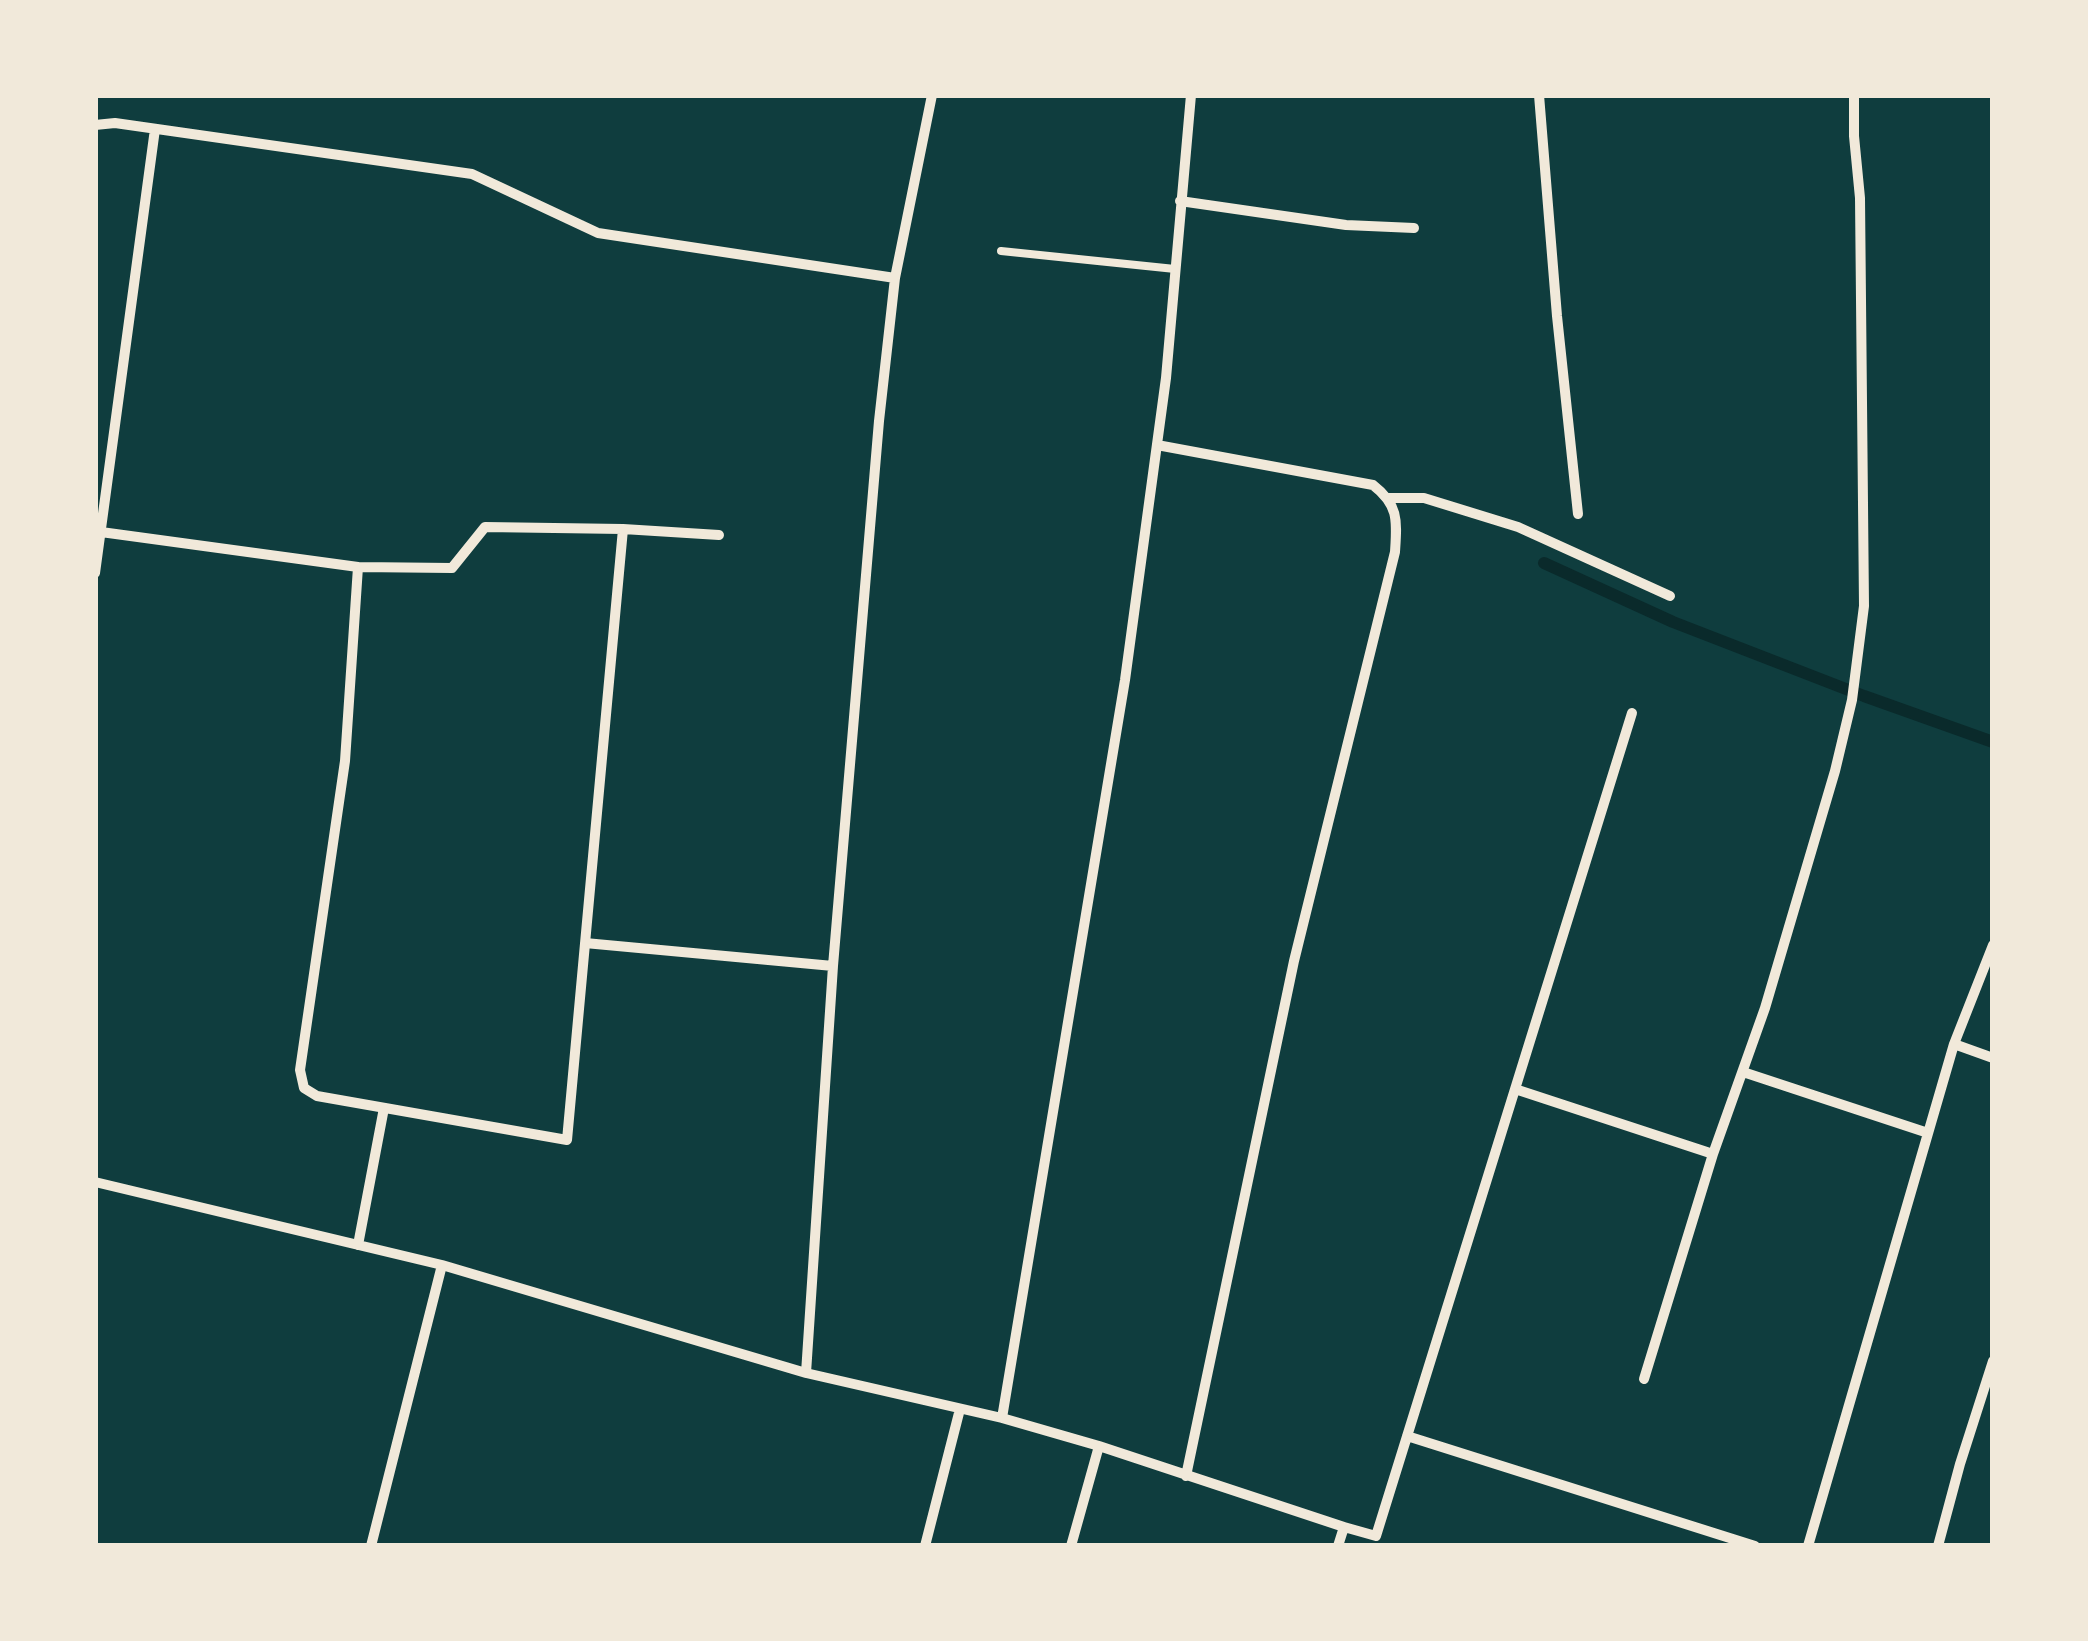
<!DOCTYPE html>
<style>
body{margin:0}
#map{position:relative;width:2088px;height:1641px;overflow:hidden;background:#0f3d3e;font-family:"PT Serif",serif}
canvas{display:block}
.frame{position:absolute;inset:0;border:98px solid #f1e9da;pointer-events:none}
</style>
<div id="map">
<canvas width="2088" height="1641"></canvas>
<div class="frame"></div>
</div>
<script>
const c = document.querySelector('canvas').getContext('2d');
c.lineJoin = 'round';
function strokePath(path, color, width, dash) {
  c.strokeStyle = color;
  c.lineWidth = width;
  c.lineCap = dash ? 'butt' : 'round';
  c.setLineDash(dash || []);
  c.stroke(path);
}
const stream = new Path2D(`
 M1544,563l129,59 191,74 129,46`);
const service = new Path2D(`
 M1001,251l174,18`);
const minor = new Path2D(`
 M1539,95l18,221 21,198
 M95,125l20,-2 357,51 126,59 297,45
 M1180,201l166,24 68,3
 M1157,445l216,40c26,20 24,36 22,67l-101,409 -108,515
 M1389,498h35l94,29 152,69
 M101,532l257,35 -13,194 -45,309 4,18 13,8 250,44 56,-611 96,6
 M358,567l94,1 33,-41 138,2
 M95,573l60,-444
 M585,943l248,23
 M1954,1044l39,14
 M1743,1072l185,61
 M1515,1089l198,65
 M95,1182l347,83 364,108 196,45 97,28 245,81 -6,19
 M358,1245l26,-137
 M806,1373l27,-407 46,-545 16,-143 37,-183
 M1644,1379l69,-225 52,-146 70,-237 17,-71 12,-94 -4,-408 -6,-62v-41
 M1002,1418l123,-738 41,-302 25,-283
 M1407,1436l348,110
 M1344,1527l32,9 256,-823
 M371,1546l71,-281
 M925,1546l35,-137
 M1071,1546l28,-100
 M1808,1546l146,-502 39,-99
 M1938,1546l22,-82 33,-103`);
strokePath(stream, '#0a2a2b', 12);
strokePath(service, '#f1e9da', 8);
strokePath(minor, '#f1e9da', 10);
</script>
